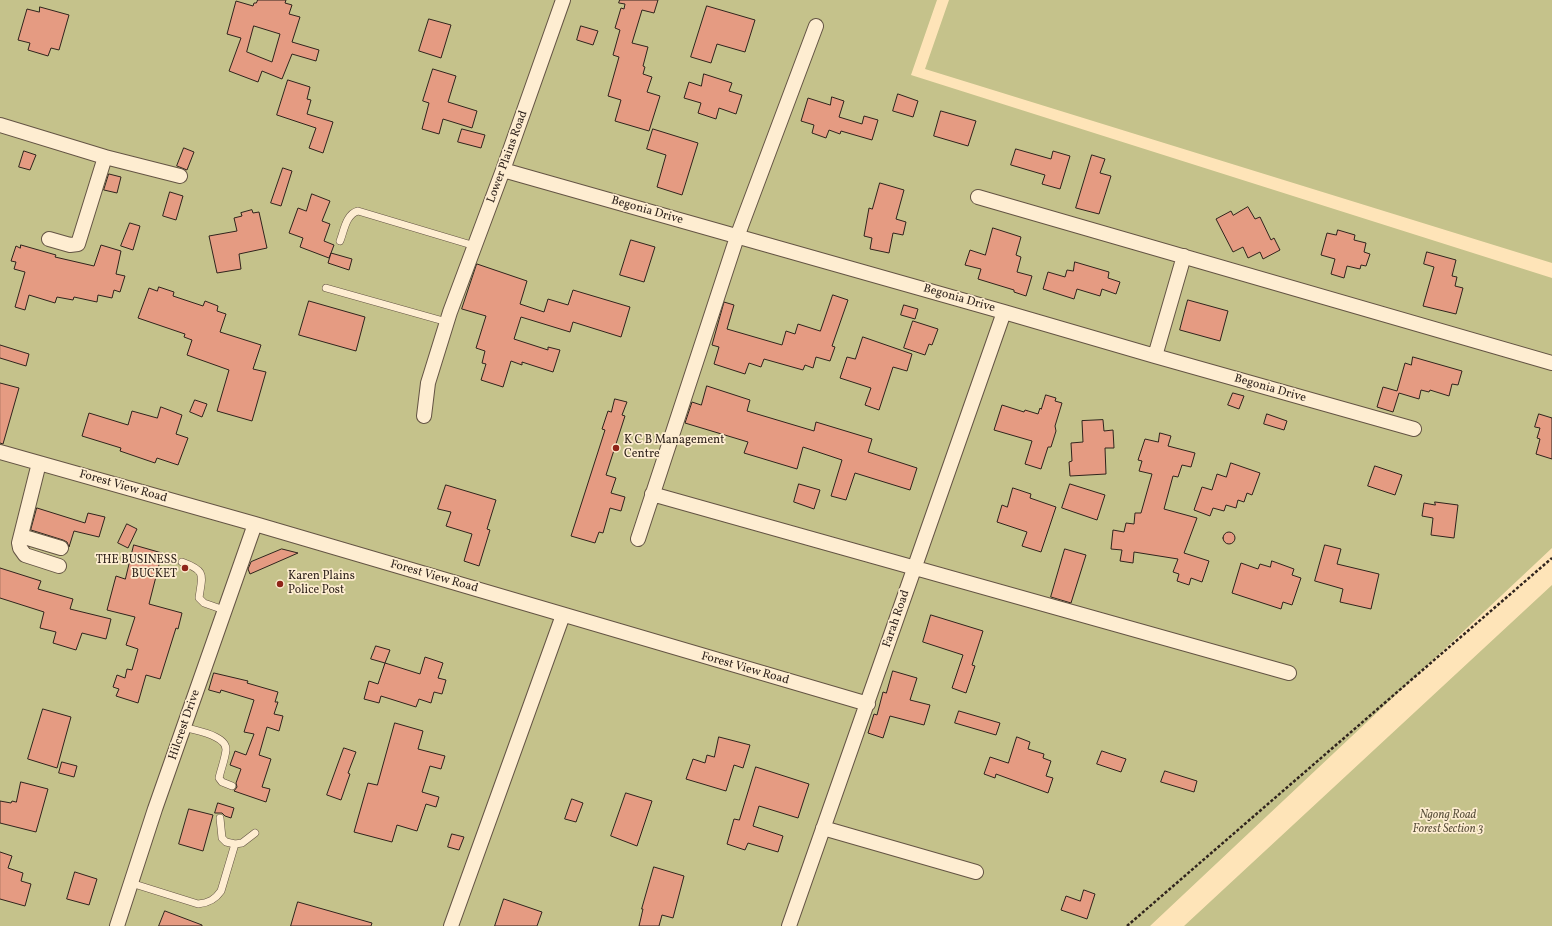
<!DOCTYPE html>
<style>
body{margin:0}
canvas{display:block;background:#fee4b8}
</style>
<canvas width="1552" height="926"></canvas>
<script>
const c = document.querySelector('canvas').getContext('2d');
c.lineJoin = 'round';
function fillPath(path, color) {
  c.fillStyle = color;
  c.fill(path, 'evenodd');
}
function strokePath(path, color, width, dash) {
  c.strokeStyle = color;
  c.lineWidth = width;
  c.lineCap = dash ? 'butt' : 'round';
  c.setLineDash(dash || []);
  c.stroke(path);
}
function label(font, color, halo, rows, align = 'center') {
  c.font = font + ' Vollkorn,serif';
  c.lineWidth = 3.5;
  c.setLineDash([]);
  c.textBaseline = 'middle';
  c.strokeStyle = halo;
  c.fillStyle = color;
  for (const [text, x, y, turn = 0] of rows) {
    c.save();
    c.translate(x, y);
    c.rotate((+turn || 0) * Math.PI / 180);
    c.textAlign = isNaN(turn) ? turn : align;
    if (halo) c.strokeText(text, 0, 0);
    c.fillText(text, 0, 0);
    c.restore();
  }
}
const green = new Path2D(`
 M0,0h937l-26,75 641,203v270l-402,378h-1150z
 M949,0h603v263l-627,-194z
 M1552,585v341h-368z`);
const building = new Path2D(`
 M258,0h28l-1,3 7,2 -3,9 11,3 -8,25 27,8 -3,11 -24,-7 -10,25 -20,-8 -4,11 -29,-11 12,-33 -14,-4 9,-33 17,5 1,-3h2zM254,26l26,8 -8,28 -25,-10z
 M620,0h38l-4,13 -12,-3 -10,33 16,4 -5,19 2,1 -2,7 9,3 -5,15 13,4 -11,35 -34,-10 6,-21 -13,-4 11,-39 -6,-2 7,-25 -5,-2 6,-20 3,1 1,-5 -6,-1z
 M707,6l48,14 -10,32 -28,-8 -6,19 -20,-6z
 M40,7l29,8 -10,35 -8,-2 -3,8 -20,-6 2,-7 -12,-3 9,-31 12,3z
 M429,19l22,6 -10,33 -22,-7z
 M581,26l17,5 -5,14 -16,-5z
 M433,69l23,7 -8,26 29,9 -5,17 -29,-9 -4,15 -17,-5 7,-26 -6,-2z
 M704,74l28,9 -3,8 13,4 -6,19 -17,-6 -3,11 -18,-6 3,-10 -17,-5 5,-16 12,4z
 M288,80l22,7 -3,12 4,1 -4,14 26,8 -10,31 -14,-5 7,-20 -39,-13z
 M898,94l20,7 -5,16 -20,-6z
 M832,97l12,4 -5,16 23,7 2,-8 14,4 -6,20 -31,-9 -1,3 -11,-4 -3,8 -14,-5 2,-8 -13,-4 7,-23 22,7z
 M941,111l35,10 -8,25 -34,-10z
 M462,129l23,6 -4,13 -23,-6z
 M653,129l45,14 -16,52 -25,-8 9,-32 -19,-6z
 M184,148l10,4 -7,18 -10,-4z
 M1016,149l35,10 2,-8 17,5 -10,33 -18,-5 3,-9 -34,-10z
 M24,151l12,4 -6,15 -11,-3z
 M1092,155l13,4 -5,14 11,3 -12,38 -23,-6z
 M283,168l9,3 -11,35 -10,-3z
 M109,174l12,3 -4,16 -13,-3z
 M880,183l24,7 -8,29 10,3 -3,13 -10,-2 -4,20 -19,-4 2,-11 -8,-2 5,-28 3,1z
 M170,192l13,4 -7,24 -13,-4z
 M312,194l18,7 -8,20 8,3 -6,17 10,4 -3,8 21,6 -3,11 -21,-7 3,-10 -2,5 -29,-11 3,-9 -14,-5 9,-25 8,3z
 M1248,207l7,12 5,-2 11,23 3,-2 6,12 -17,9 -3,-7 -12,6 -5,-11 -10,5 -17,-33 15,-8 2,4z
 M252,210l1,3 6,-1 8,36 -28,6 2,15 -24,4 -8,-37 28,-5 -3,-13 8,-2 -1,-3z
 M130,223l10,3 -7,24 -12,-4z
 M993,228l28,9 -5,18 5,2 -4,15 15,4 -6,20 -12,-4v-2l-36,-11 3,-10 -16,-4 5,-15 15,5z
 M1338,230l17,5 -1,5 12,3 -2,9 6,2 -4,12 -5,-1 -1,4 -13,-3 -3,12 -13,-4 4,-15 -14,-4 6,-22 9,2z
 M631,240l24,7 -11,35 -24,-7z
 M21,245l35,10 -1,2 39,9 7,-21 20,6 -5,23 9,2 -5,16 -6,-2 -2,8 -14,-3 -1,7 -23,-5 -1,3 -16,-3 -2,6 -26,-8 -4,15 -10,-3 10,-35 -11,-3 2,-7 -5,-1 5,-15 4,2z
 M1427,252l29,8 -4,16 5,1 -2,9 8,2 -7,26 -33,-8 11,-39 -10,-3z
 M1075,262l34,10 -1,6 12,4 -4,12 -14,-5 -2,7 -23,-7 -3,10 -31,-10 5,-17 17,5 2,-7 6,1z
 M477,264l50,17 -7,23 24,8 4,-13 20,6 5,-15 57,17 -9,30 -48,-15 -3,10 -49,-15 -7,22 34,11v-3l12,3 -7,22 -31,-10v3l-11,-4 -8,26 -22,-7 5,-16 -4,-1 3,-12 -9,-3 10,-32 -24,-7z
 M159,287l15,5 -1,4 30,10 2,-5 13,5 -1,5 9,3 -6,18 41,13 -8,24 13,3 -14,49 -35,-10 12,-41 -42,-15 5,-15 -8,-3 1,-3 -47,-16 11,-30 8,3z
 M833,295l15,5 -16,46 3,1 -5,14 -14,-4 -3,11 -8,-3 -2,5 -39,-11 -3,8 -12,-4 -4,11 -31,-10 5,-17 -7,-2 12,-43 10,3 -7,24 55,16 4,-14 9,3 3,-10 22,7z
 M1188,300l40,11 -8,30 -40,-11z
 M309,301l56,16 -9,34 -57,-16z
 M904,305l14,4 -3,10 -14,-4z
 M913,321l25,8 -6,16 -3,-1 -4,11 -21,-7z
 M863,337l49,17 -5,17 -14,-4 -14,43 -14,-5 6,-17 -31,-10 7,-21 8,2z
 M0,345l29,9 -3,12 -26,-8z
 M1413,357l49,14 -4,14 -6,-1 -3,12 -19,-6 -1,2 -8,-2 -2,9 -20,-6 -6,19 -16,-5 6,-20 14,4 8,-28 6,2z
 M0,383l19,5 -16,56 -3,-1z
 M707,386l43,14 -3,11 67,20 2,-9 56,17 -4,13 49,16 -7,22 -55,-17 -9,27 -15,-4 11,-36 -39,-13 -6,22 -53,-16 4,-11 -63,-19 7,-21 9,3z
 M1233,393l11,3 -5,13 -11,-4z
 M1046,395l10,3 -1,3 7,2 -7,23 1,5 -5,16h-3l-7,22 -16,-5 7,-23 -38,-11 8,-25 22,7 1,-2 13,4 2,-6 1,1z
 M615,399l12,3 -5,13 3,1 -19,59 10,3 -5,15 14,4 -4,14 -11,-3 -7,25 -4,-1 -4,11 -24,-7 34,-106 -3,-1 6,-18 3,1z
 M195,400l12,4 -5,13 -12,-5z
 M161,407l21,8 -6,19 12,4 -10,27 -21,-7 -2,5 -35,-12 1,-3 -39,-12 7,-23 39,12 4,-14 25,7z
 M1267,414l20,7 -3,9 -20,-6z
 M1539,414l13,4v41l-16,-5 4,-15 -3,-1 3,-10 -5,-1z
 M1103,420l1,11 9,-1 1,18h-9l1,26 -36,2 -1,-14 3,-1 -1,-18 12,-1 -1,-21z
 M1160,433l11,3 -3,10 27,7 -4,14 -9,-2 -4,12 -5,-1 -9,33 33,9 -13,35 25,8 -7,21 -11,-4 -2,7 -12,-4 2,-7 -6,-2 5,-13 -44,-7 -1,11 -13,-2 2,-11 -11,-1 2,-19 11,2 2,-9 8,1 1,-11h6l11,-39 -13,-3 3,-10 -4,-1 7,-21 13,3z
 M1231,463l29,10 -8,22 -5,-2 -3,9 -6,-2 -2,8 -10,-3 -2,6 -11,-3 -3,8 -16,-6 8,-23 10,3 5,-16 9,3z
 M1375,466l27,9 -7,20 -27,-9z
 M799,484l21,6 -6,19 -20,-7z
 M1070,484l35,11 -8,25 -35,-12z
 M446,485l50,15 -9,29 3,1 -11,36 -15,-5 8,-27 -26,-8 5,-14 -13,-3z
 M1013,488l18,6 -1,4 26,9 -15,45 -19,-6 5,-14 -30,-10 5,-17 5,2z
 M1435,502l23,3 -4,33 -23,-3 2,-17 -11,-2 2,-13 11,2z
 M37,508l48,15 3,-10 17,4 -6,20 -25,-6 -5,16 -2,-5 -4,-2 -32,-10z
 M127,524l10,5 -9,19 -10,-5z
 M1223 538a6 6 0 1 1 12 0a6 6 0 1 1-12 0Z
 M134,545l28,8 -13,51 33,9 -4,16 -2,-1 -16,51 -14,-4 -8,28 -22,-7 3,-7 -6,-2 4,-12 8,3 2,-9 5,1 6,-21 -12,-4 9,-28 -28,-7 9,-34 9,3z
 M1325,545l16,4 -4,15 42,10 -8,35 -31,-7 3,-13 -28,-8z
 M282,549l16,4 -48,21 -2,-5 3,-7z
 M1065,549l21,6 -15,48 -20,-6z
 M1272,561l22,8 -2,6 9,3 -9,27 -9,-3 -2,7 -49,-16 9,-30 17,6 2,-5 10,3z
 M0,568l41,13 -3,8 35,10 -3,10 41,10 -5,20 -24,-6 -6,17 -23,-7 3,-11 -16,-4 4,-16 -44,-14z
 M931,615l52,16 -11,34 3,1 -9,27 -14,-5 11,-33 -40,-13z
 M376,646l14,4 -5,13 35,11 5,-17 18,6 -5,15 8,2 -4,14 -8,-2 -3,11 -12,-4 -3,8 -35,-11 -2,7 -15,-4 5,-18 9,3 7,-21 -14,-4z
 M893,671l24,7 -7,22 20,5 -6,20 -34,-9 -7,22 -15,-5 6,-19 3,1 6,-23 3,1z
 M214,673l34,8 -1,2 31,9 -3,10h3l-4,12 9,2 -4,15 -12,-4 -8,28 12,4 -9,28 8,2 -4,13 -32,-11 3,-4 -1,-4 5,-14 -11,-4 5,-14 11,4 8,-21 -10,-2 10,-32 -33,-10 -1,3 -11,-3z
 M43,709l28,8 -14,51 -29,-9z
 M959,711l41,12 -4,12 -41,-12z
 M395,723l28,8 -5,18 27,7 -4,13 -11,-3 -8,26 17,5 -3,10 -10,-3 -9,27 -20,-6 -5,17 -38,-10 14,-49 9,2z
 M719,737l31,8 -7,23 -9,-3 -8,26 -40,-12 7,-20 12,4 2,-8 7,2z
 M1017,737l13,5 -2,7 16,5 -1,4 8,3 -5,15 7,2 -5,15 -52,-19 -1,4 -11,-4 6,-17 18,6z
 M344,748l12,4 -8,21 2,1 -9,26 -14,-5z
 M1102,751l24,8 -5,13 -24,-8z
 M62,762l15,4 -3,11 -15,-4z
 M756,767l53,17 -11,34 -39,-12 -6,20 30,10 -5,16 -30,-9 -3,7 -18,-6 7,-25 5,1z
 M1165,771l32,10 -3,11 -33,-10z
 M21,782l27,7 -12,43 -36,-9v-22l11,2 1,-2 4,1z
 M626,793l26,8 -15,45 -26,-10z
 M572,799l11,4 -7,19 -11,-3z
 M218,803l16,5 -3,10 -6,-2 -3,-3h-7z
 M189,809l24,6 -10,36 -24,-7z
 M452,834l12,3 -5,13 -11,-3z
 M0,852l12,4 -4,12 15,5 -2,8 10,3 -6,22 -25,-7z
 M654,867l30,9 -11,42 -11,-3 -3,11h-20l4,-17h-1z
 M75,872l22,7 -8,26 -22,-6z
 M1084,890l11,4 -8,25 -26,-9 5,-14 14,5z
 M504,899l38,13 -5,14h-42z
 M298,902l74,21 -1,3h-80z
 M165,911l37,14v1h-43z`);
const path = new Path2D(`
 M1127,926l425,-368`);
const lane = new Path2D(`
 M340,241c4,-10 6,-27 18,-30l117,35
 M326,288l121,34
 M182,562c25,9 20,13 17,36l5,5 20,7
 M184,727c11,4 43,8 42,23 -1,9 -5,19 -7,28l3,4 10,4
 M220,818l2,20 4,4 9,2 7,-1 13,-10
 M131,883l67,21c10,-1 17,-4 23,-13l14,-47`);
const street = new Path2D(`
 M0,125l105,32 75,19
 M503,170l501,142 151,44 259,73
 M978,197l574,166
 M49,239l21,6 8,-1 27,-87
 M1155,356l29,-100
 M424,416l4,-33 22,-71 53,-142 60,-170
 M0,452l255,72 613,180
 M39,463l-20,80 1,5 5,7 34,11
 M652,494l637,179
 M21,536l40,12
 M638,539l99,-302 79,-211
 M823,828l153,44
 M117,926l38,-117 100,-285
 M451,926l112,-311
 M789,926l215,-614`);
const markers = [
 [616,448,4,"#8f2418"],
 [185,568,4,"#8f2418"],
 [280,584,4,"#8f2418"]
];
const streetNames = [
 ["Lower Plains Road",508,157,-70],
 ["Begonia Drive",647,211,16],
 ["Begonia Drive",959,299,16],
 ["Begonia Drive",1270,389,16],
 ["Forest View Road",123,487,16],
 ["Forest View Road",434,577,16],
 ["Farah Road",897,619,-71],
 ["Forest View Road",745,669,16],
 ["Hilcrest Drive",185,725,-71]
];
const poiNames = [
 ["K C B Management",624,441],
 ["Centre",624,455],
 ["THE BUSINESS",177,561,"right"],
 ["BUCKET",177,575,"right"],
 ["Karen Plains",288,577],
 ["Police Post",288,591]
];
const parkNames = [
 ["Ngong Road",1448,816],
 ["Forest Section 3",1448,830]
];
fillPath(green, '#c5c28b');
fillPath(building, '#e59b82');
strokePath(building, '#30241d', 1);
strokePath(lane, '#645444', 8);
strokePath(street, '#645444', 16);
strokePath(path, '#30241d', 2.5, [3, 2]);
strokePath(lane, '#feedd1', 7);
strokePath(street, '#feedd1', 14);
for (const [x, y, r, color] of markers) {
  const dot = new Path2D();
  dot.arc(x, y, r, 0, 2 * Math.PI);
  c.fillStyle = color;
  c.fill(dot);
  strokePath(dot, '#feedd1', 1.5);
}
label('12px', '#30241d', '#feedd1', streetNames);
label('12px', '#30241d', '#feedd1', poiNames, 'left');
label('italic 12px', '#5d533e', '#feedd1', parkNames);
</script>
